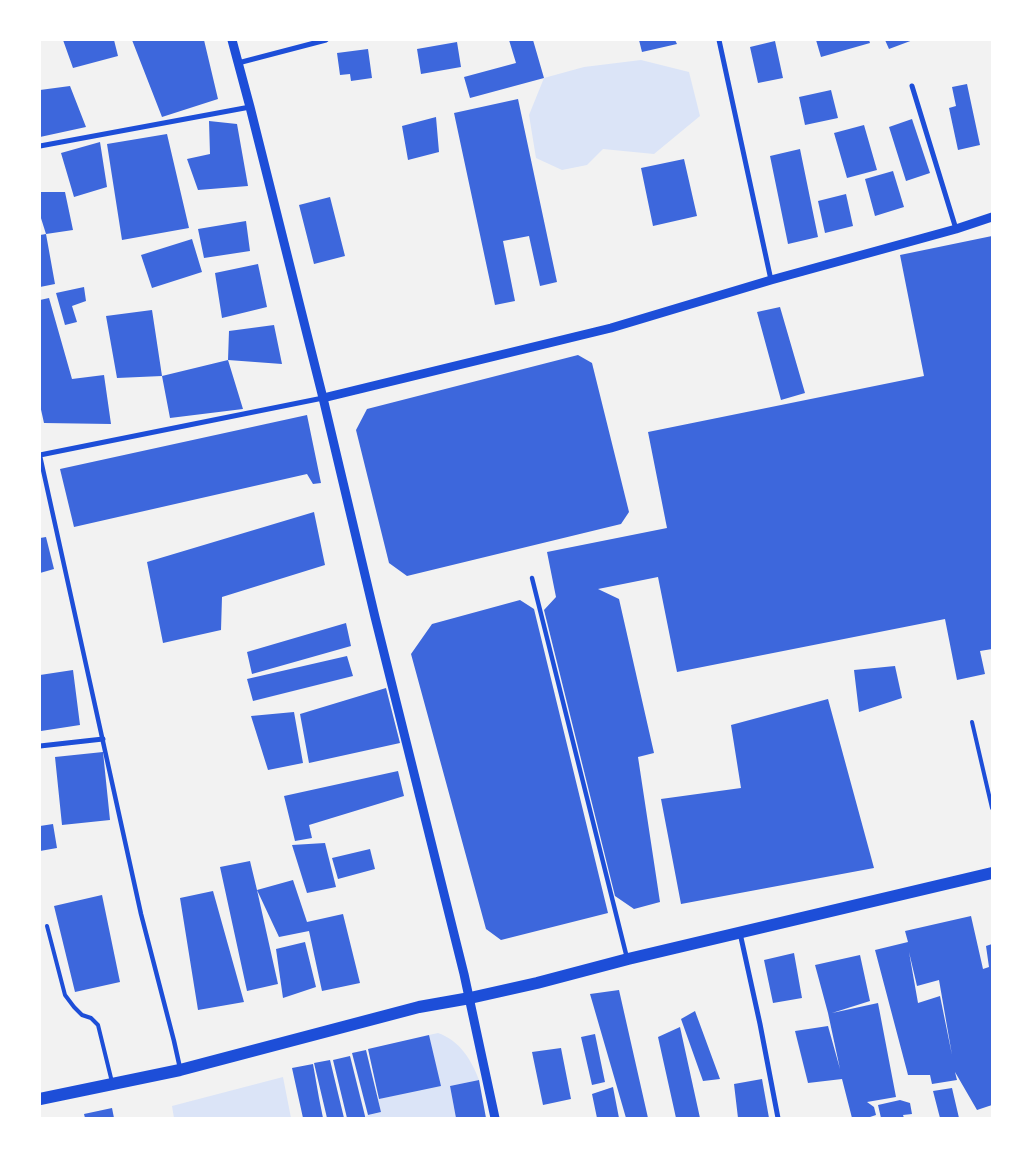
<!DOCTYPE html>
<style>
body{margin:0}
#map{position:relative;width:1032px;height:1158px;overflow:hidden;background:#f2f2f2;font-family:Arial,sans-serif}
canvas{display:block}
.frame{position:absolute;inset:0;border:41px solid #fff;pointer-events:none}
</style>
<div id="map">
<canvas width="1032" height="1158"></canvas>
<div class="frame"></div>
</div>
<script>
const c = document.querySelector('canvas').getContext('2d');
c.lineJoin = 'round';
function fillPath(path, color) {
  c.fillStyle = color;
  c.fill(path, 'evenodd');
}
function strokePath(path, color, width, dash) {
  c.strokeStyle = color;
  c.lineWidth = width;
  c.lineCap = dash ? 'butt' : 'round';
  c.setLineDash(dash || []);
  c.stroke(path);
}
const green = new Path2D(`
 M641,60l48,12 11,44 -46,38 -51,-5 -16,16 -25,5 -26,-12 -7,-43 15,-37 40,-11z
 M438,1033c22,8 33,26 41,47l-29,6 6,32h-91v-2l16,-4 -3,-13 62,-14 -11,-50z
 M283,1077l8,41h-117l-2,-12z`);
const building = new Path2D(`
 M63,40h51l4,16 -45,12z
 M132,40h72l14,59 -56,18z
 M509,40h24l11,38 -74,20 -6,-21 52,-14z
 M639,40h36l2,4 -35,8z
 M816,40h53l1,3 -49,14z
 M885,40h28l-24,9z
 M775,41l8,37 -25,5 -8,-36z
 M457,42l4,25 -40,7 -4,-25z
 M368,49l4,29 -21,3 -1,-7 -10,1 -3,-22z
 M967,84l13,61 -22,5 -9,-42 7,-2 -4,-19z
 M70,86l16,41 -46,10v-47z
 M831,90l7,28 -33,7 -6,-28z
 M518,99l39,183 -17,4 -11,-50 -26,5 12,60 -20,4 -41,-192z
 M436,117l3,35 -31,8 -6,-34z
 M912,119l18,54 -24,8 -17,-54z
 M209,121l28,3 11,62 -50,4 -11,-31 23,-5z
 M864,125l13,45 -30,8 -13,-45z
 M167,134l22,94 -67,12 -15,-96z
 M100,142l7,45 -33,10 -13,-44z
 M800,149l18,88 -30,7 -18,-88z
 M684,159l13,57 -44,10 -12,-58z
 M893,171l11,36 -29,9 -10,-37z
 M40,192h25l8,38 -27,4 9,50 -15,3v-52l6,-1 -6,-19z
 M846,194l7,32 -28,7 -7,-32z
 M330,197l15,59 -31,8 -15,-59z
 M246,221l4,30 -46,7 -6,-29z
 M992,236v413l-12,2 5,23 -28,6 -12,-61 -268,53 -19,-95 -60,12 21,10 35,154 -16,4 22,145 -26,7 -19,-13 -71,-286 12,-13 -9,-45 120,-24 -19,-96 276,-56 -24,-121z
 M192,239l10,33 -50,16 -11,-33z
 M258,264l9,43 -45,11 -7,-45z
 M84,287l2,14 -14,5 5,16 -12,3 -9,-32z
 M49,298l23,81 32,-4 7,49 -67,-1 -4,-18v-105z
 M780,307l25,86 -24,7 -24,-88z
 M152,310l10,66 -45,2 -11,-62z
 M274,325l8,39 -54,-4 1,-29z
 M578,355l14,8 37,149 -8,12 -214,52 -18,-13 -33,-133 11,-21z
 M228,360l15,49 -73,9 -8,-42z
 M307,415l14,68 -8,1 -6,-10 -233,53 -14,-58z
 M314,512l11,53 -103,32 -1,33 -58,13 -16,-81z
 M46,537l8,32 -14,4v-35z
 M520,600l14,9 74,304 -107,27 -15,-11 -75,-275 21,-30z
 M346,623l5,23 -99,28 -5,-22z
 M347,656l6,20 -100,25 -6,-22z
 M895,666l7,32 -43,14 -5,-42z
 M73,670l7,55 -39,6 -1,-8v-48z
 M386,688l14,55 -91,20 -9,-49z
 M828,699l46,169 -193,36 -20,-105 80,-11 -10,-63z
 M294,712l9,51 -35,7 -17,-54z
 M103,752l7,68 -48,5 -7,-68z
 M398,771l6,25 -95,29 3,13 -17,3 -11,-45z
 M53,824l4,24 -17,3v-25z
 M325,843l11,44 -29,6 -15,-48z
 M370,849l5,20 -37,10 -6,-21z
 M250,861l7,29 36,-10 14,42 36,-8 17,69 -38,8 -13,-60 -30,6 -22,-47 21,94 -31,7 -27,-124z
 M213,891l31,111 -46,8 -18,-112z
 M102,895l18,87 -45,10 -21,-86z
 M971,916l12,53 6,-2 -3,-21 6,-2v161l-15,5 -22,-38 2,8 -25,4 -2,-9h-22l-33,-125 33,-8 -3,-11zM909,952l8,34 22,-6 13,75 -12,-59 -22,7z
 M305,942l11,45 -33,11 -7,-49z
 M794,953l8,45 -29,5 -9,-43z
 M860,955l10,46 -38,12 46,-10 18,94 -29,5 7,5 2,8 -9,3h-15l-10,-39 -34,4 -13,-52 33,-5 12,43 -12,-56 -13,-48z
 M619,990l29,128h-22l-36,-124z
 M695,1011l25,68 -17,2 -22,-62z
 M680,1027l20,91h-24l-18,-81z
 M595,1034l10,48 -13,3 -11,-48z
 M429,1035l12,51 -62,13 -11,-50z
 M561,1048l10,51 -28,6 -11,-53z
 M366,1050l15,62 -13,3 -16,-62z
 M350,1056l15,60v2h-18l-14,-58z
 M330,1060l14,58h-17l-13,-55z
 M313,1064l6,34 4,20h-20l-11,-50z
 M762,1079l7,39h-31l-4,-34z
 M479,1080l7,38h-30l-6,-32z
 M613,1087l6,31h-22l-5,-24z
 M952,1088l7,30h-19l-7,-27z
 M900,1100l10,3 2,11 -9,1 1,3h-23l-3,-13z
 M112,1108l2,10h-29l-1,-4z`);
const service = new Path2D(`
 M972,722l20,86
 M47,926l18,69 9,12 8,8 9,3 7,7 14,57`);
const pedestrian = new Path2D(`
 M40,456l101,458 33,127 6,27
 M532,578l95,380`);
const minor = new Path2D(`
 M719,40l52,240
 M238,63l88,-23
 M912,86l44,143
 M40,146l210,-39
 M40,455l283,-57
 M40,746l63,-7
 M740,933l20,91 18,94`);
const tertiary = new Path2D(`
 M232,40l18,67 73,291 52,219 89,357 31,144
 M323,398l288,-70 160,-48 185,-51 36,-12`);
const primary = new Path2D(`
 M40,1099l140,-29 239,-63 51,-9 67,-15 91,-24 364,-86`);
fillPath(green, '#dbe4f7');
fillPath(building, '#3d67dc');
strokePath(service, '#1d4ed8', 4);
strokePath(pedestrian, '#1d4ed8', 4.5);
strokePath(minor, '#1d4ed8', 5);
strokePath(tertiary, '#1d4ed8', 9);
strokePath(primary, '#1d4ed8', 12);
</script>
